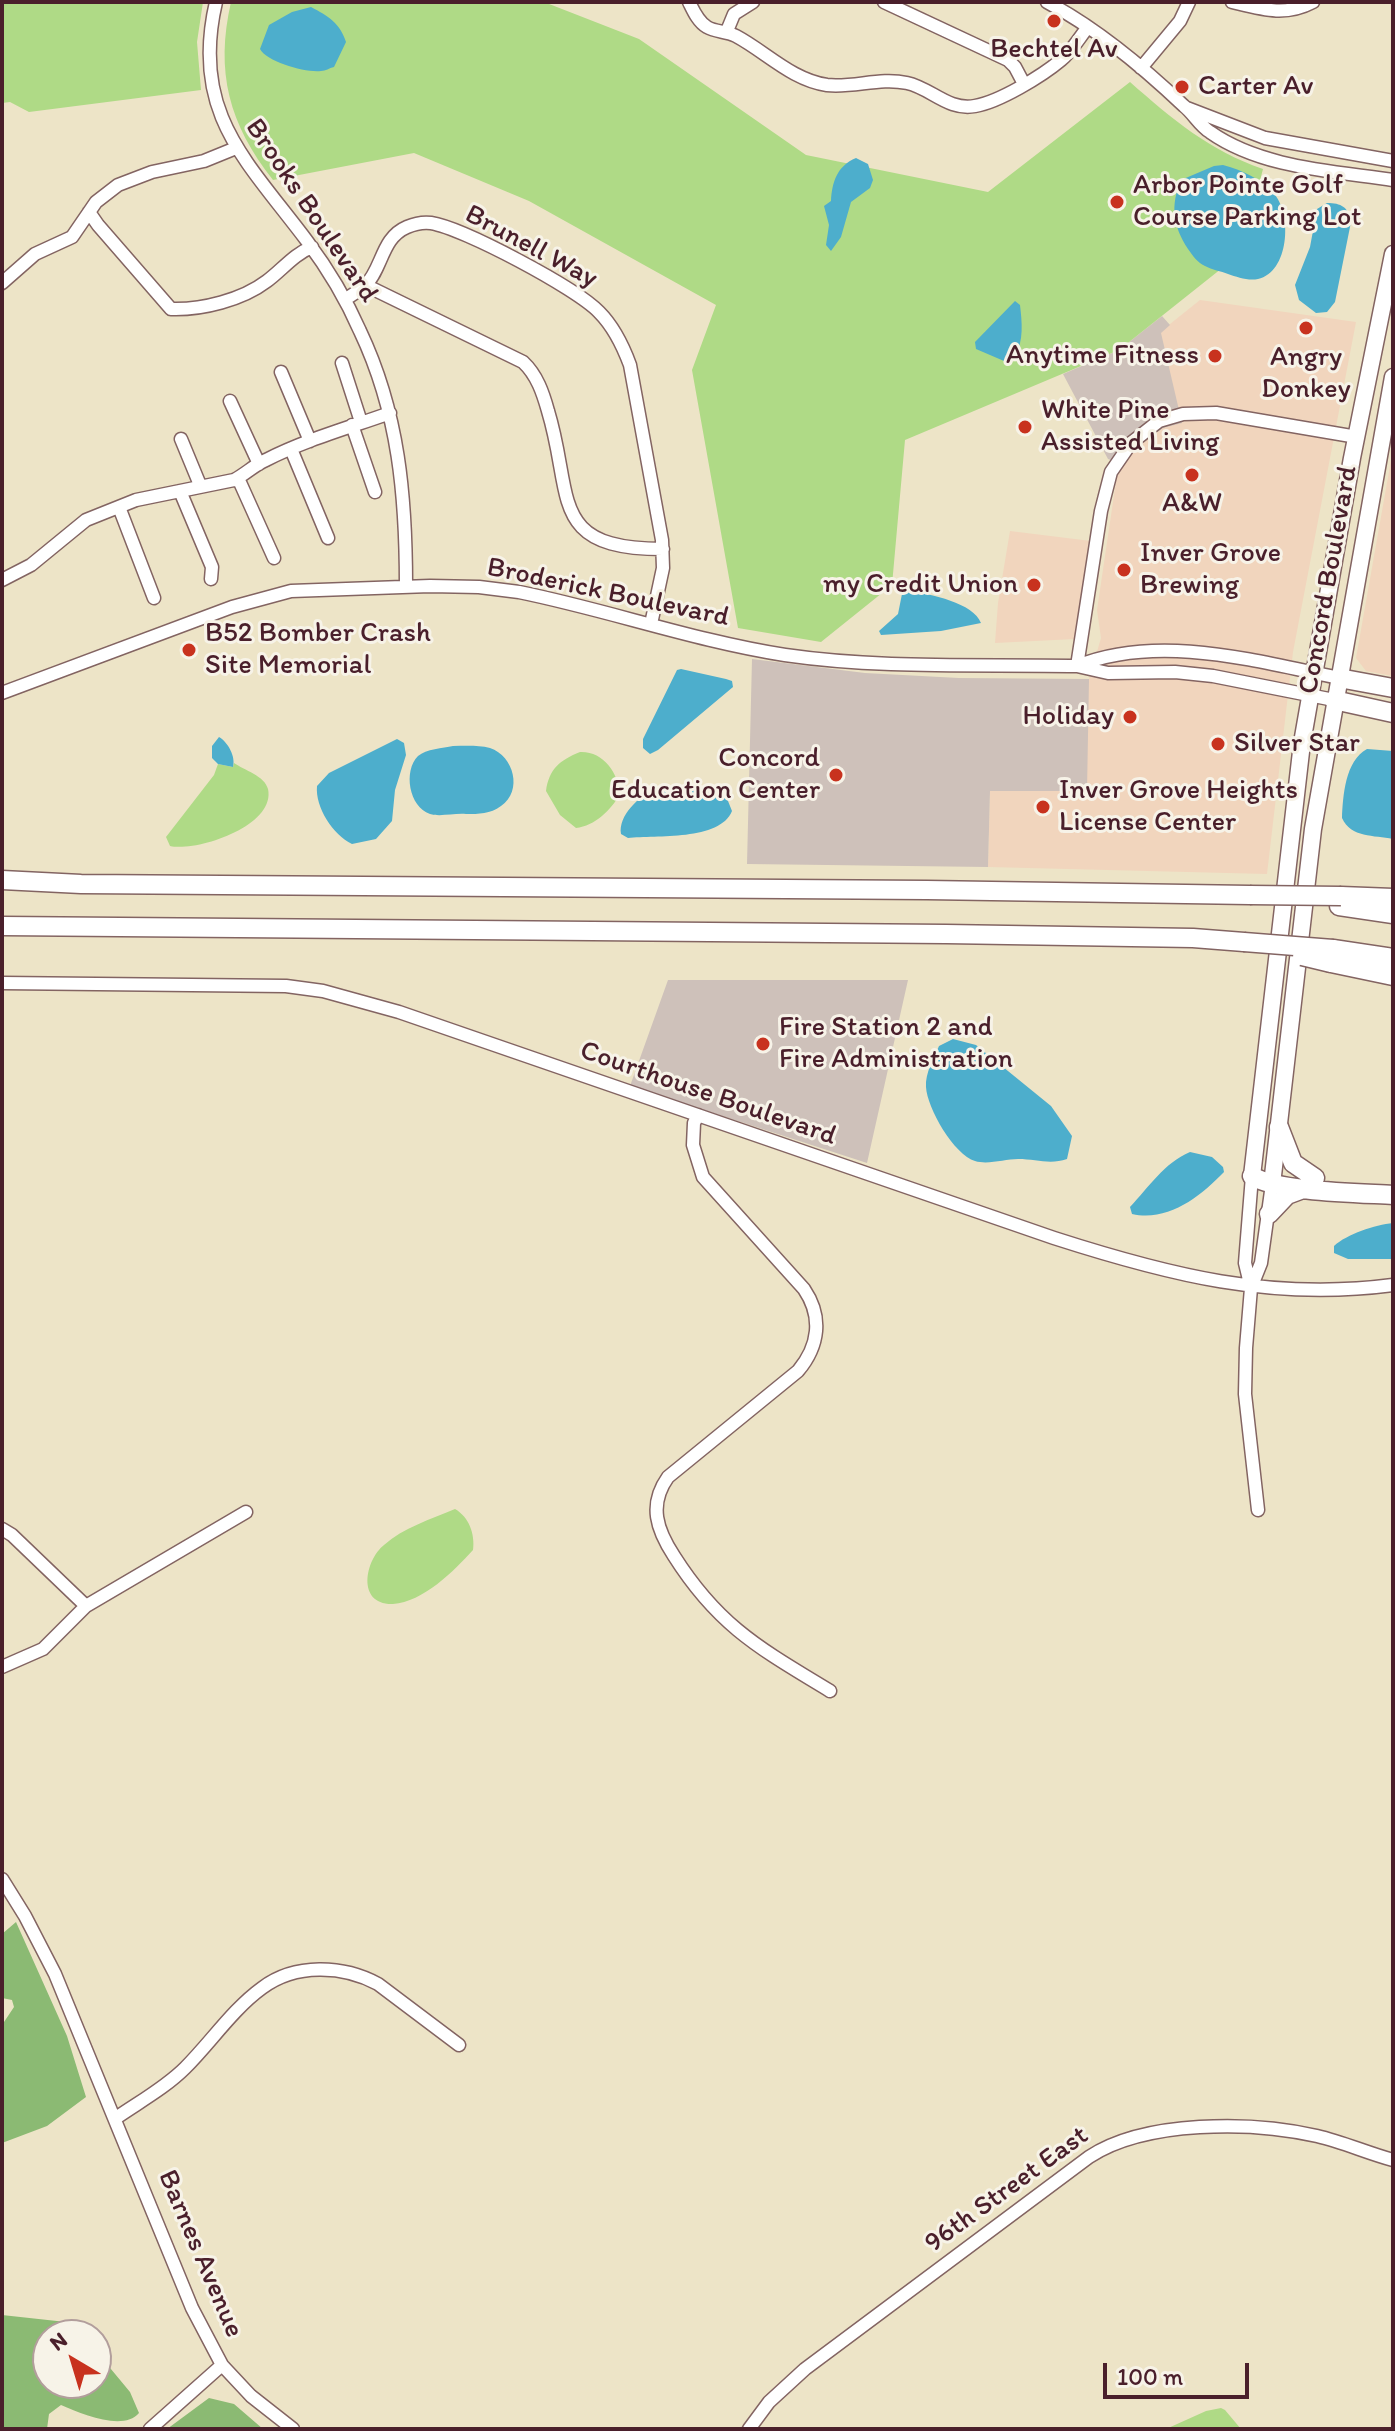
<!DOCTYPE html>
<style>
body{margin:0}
#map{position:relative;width:1395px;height:2431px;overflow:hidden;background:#ede4c7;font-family:Itim,sans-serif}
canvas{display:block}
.frame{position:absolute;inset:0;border:4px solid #4a1f2b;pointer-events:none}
.north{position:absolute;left:32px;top:2319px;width:80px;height:80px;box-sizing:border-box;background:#f7f3e8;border:2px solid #b29e9c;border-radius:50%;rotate:322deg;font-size:22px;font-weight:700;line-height:32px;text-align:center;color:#4a1f2b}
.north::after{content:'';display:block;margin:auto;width:28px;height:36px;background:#c8321e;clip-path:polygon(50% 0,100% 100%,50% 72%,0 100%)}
.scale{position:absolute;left:1103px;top:2363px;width:146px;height:36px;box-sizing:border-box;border:4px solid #4a1f2b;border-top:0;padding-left:10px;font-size:24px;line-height:28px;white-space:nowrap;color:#4a1f2b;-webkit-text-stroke:6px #f7f3e8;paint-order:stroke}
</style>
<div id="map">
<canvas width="1395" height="2431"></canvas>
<div class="frame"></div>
<div class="north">N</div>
<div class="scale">100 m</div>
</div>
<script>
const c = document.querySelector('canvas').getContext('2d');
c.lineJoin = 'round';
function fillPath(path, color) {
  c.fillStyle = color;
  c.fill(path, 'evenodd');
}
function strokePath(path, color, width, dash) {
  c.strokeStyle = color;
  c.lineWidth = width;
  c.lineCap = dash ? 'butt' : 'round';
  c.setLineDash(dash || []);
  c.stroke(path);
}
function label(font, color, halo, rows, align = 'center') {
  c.font = font + ' Itim,sans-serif';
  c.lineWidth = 6;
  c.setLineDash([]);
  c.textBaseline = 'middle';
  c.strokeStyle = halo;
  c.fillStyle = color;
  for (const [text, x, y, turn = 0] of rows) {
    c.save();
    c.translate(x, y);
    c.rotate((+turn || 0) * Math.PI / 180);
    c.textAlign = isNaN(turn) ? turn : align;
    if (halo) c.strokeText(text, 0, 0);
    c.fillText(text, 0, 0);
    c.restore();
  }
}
const built = new Path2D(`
 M1200,300l156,22 -63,330 -26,222 -279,-7 2,-76 97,-1v-104l14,-48 -4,-28 20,-135 19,-28 27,-19 18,-6 -21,-90z
 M1393,449v227l-27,-5 -10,-13z
 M1010,531l81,10 -16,98 -80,4 3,-40z`);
const industrial = new Path2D(`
 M1162,316l8,9 -9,8 21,90 -19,5 -27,19 -12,18 -16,-6 -45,-85 56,-24z
 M752,659l113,14 94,5 130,1 -2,112h-97l-2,76 -241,-3z
 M668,980h240l-41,183 -237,-77z`);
const green = new Path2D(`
 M2,2h201l-6,40 4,48 -172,22 -19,-10 -8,1z
 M231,2h313l95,37 167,116 182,37 142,-110c42,37 80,69 133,87l-22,84 -122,97 -214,90 -13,145 -71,57 -83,-14 -46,-258 24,-65 -187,-104 -115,-48 -141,27c-44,-56 -58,-108 -42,-178z
 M580,752c23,-1 38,20 40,42 -9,16 -25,32 -44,34l-16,-13 -14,-24c3,-22 14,-31 34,-39z
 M234,763c10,7 31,13 34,26 8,37 -71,63 -98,57l-4,-9 48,-62 4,-11 15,3z
 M455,1509c14,8 20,25 18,41 -19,21 -50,52 -80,54 -37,1 -28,-44 -9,-59 19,-17 47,-26 71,-36z
 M1221,2408l4,2 16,19h-75l40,-18z`);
const forest = new Path2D(`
 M16,1922l51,114 19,61 -39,29 -45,17v-118l12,-18 -2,-7 -10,-2v-64z
 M2,2315l64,7 15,13h-33v48h48v-32l34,41 9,21c-15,18 -56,2 -78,-8l-12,9 -2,15h-45z
 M209,2398l25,6 29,25h-96z`);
const water = new Path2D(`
 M311,7c17,9 29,16 35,35l-12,25c-5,1 -8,4 -13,4 -15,2 -54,-9 -61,-22l9,-24 23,-13z
 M856,158l12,6 5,16 -3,8 -19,14 -10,35 -10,14 -5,-6 3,-20 -5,-19 7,-5c1,-19 6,-35 25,-43z
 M1223,165c21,6 37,13 52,30 17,21 14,77 -17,84 -10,2 -21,-2 -30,-5 -7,-3 -16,-4 -23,-8 -8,-4 -12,-10 -17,-17 -15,-23 -18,-43 -7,-69l33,-14z
 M1327,203c14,0 22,4 24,19l-16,80 -8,10 -11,1 -17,-13 -4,-15 15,-38 7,-38z
 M1015,301l5,4c2,17 4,36 -5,51l-11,5 -28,-12 -1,-7z
 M910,591c20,3 64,12 71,32l-40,8 -60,4 -2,-4 19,-17 4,-20z
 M681,669l45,10 6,2 1,6 -75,63 -8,4 -7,-6v-9l34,-69z
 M219,737c9,5 17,20 14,30l-15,-3 -6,-6v-12z
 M397,739l7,4 2,12 -11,35 -3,31 -16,18 -24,5c-19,-9 -37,-37 -35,-58l12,-13z
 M453,746c12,0 25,-1 37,2 24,8 33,43 11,58 -11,8 -22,8 -35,8 -12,-1 -26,3 -36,0 -21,-7 -27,-43 -12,-58 8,-7 25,-8 35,-10z
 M1367,749l26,2v88c-19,-4 -42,-1 -51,-21 1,-22 3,-57 25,-69z
 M695,788l31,8 6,15c-12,30 -76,24 -104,27l-7,-4c-3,-18 18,-39 35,-44 11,-4 27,-1 39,-2z
 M953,1039l23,6 75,61 21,30 -5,23c-17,6 -31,0 -49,0 -13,0 -30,6 -43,2 -21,-6 -48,-53 -49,-74 -1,-14 8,-29 13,-41z
 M1190,1152l22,5 11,10 1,5c-24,25 -56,50 -92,42l-2,-7c19,-20 34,-44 60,-55z
 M1393,1223v36h-45l-14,-6v-7c13,-12 41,-21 59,-23z`);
const minor = new Path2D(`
 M216,2c-26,111 31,159 91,239 21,28 39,58 53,90 39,82 46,166 46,255
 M689,2c4,8 9,20 18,25 8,5 20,4 29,9 30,16 56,44 91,49 27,3 53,-8 80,-2 24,5 41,28 68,23 24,-4 67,-30 86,-46 11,-9 18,-22 27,-33
 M884,2l124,58 7,7 9,17
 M1047,2c51,27 96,65 137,104 10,8 15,19 26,26 51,36 123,39 183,48
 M1232,2c29,7 53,15 81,0
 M727,31l7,-17 19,-12
 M1141,68l39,-47 9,-19
 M1187,108l78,30 128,23
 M89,212l9,13 73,84c31,1 71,-9 96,-28 15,-11 27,-27 45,-34
 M2,283l33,-29 37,-17 24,-35 22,-17 34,-13 52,-11 32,-13
 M365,285l158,77c14,13 20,31 25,49 26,85 -1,138 115,138
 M345,300c6,-5 14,-9 20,-14 18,-18 16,-48 42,-59 7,-3 16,-5 24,-4 32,5 145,65 168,89 15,15 24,34 31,53l32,175 1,28 -12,56
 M342,363l19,59
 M281,372l29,69
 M230,401l29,63
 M352,425l23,67
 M181,439l19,46
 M291,449l37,89
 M238,478l36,80
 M180,491l32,76 -1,12
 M119,507l35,91
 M2,580l29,-15 55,-45 50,-20 98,-20c12,-6 20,-15 32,-20 39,-20 82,-32 124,-47
 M1077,666l24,-155 10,-39 20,-29 28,-22 24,-7 33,-1 141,24
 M1077,666c82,-33 178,-5 262,12
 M2,693l230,-86 59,-16 139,-5 49,1 40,5c89,18 176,49 266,63 96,14 195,9 292,11l31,7 67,-1 38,4 121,24
 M2,983l284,3 37,5 76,21 655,226c115,37 217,63 339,47
 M698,1115l-4,8 -1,22 10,32 101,112c19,28 15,57 -6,82l-130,106c-20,28 -11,53 6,79 45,71 87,93 156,135
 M1251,1288l-6,-25 7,-87
 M1258,1510l-13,-116 1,-46 5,-60 10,-25 11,-79
 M2,1529l10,6 74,71
 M2,1667l41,-18 43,-43 160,-94
 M2,1879l23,37 30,58 137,334 30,57 29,31 42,33
 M116,2118c23,-16 49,-30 69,-50 26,-26 48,-59 77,-80 33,-25 81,-23 116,-4l81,61
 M150,2429l72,-64
 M749,2429l20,-27 36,-33 284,-212c56,-37 163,-36 228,-21 26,6 50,17 76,24`);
const major = new Path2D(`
 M1252,1176l50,-433 50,-285 41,-204
 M1272,1184l41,-355 80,-452`);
const highway = new Path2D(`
 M1339,678l54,10
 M1334,700l59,13
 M2,880l79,4 846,6 323,5
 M1341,896l52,2
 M1339,906l54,8
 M2,926l944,8 247,4 51,4
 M1333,949l60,9
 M1331,963l62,13
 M1279,1127l14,36 22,15
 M1252,1176c26,16 107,17 141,19
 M1269,1214l18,-19 16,-6`);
const highwayBridge = new Path2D(`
 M1250,895l91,1
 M1244,942l89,7
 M1302,956l29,7`);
const markers = [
 [1054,21,8,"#c8321e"],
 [1182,87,8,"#c8321e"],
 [1117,202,8,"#c8321e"],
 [1306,328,8,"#c8321e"],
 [1215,356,8,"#c8321e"],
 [1025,427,8,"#c8321e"],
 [1192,475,8,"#c8321e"],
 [1124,570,8,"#c8321e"],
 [1034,585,8,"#c8321e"],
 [189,650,8,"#c8321e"],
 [1130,717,8,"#c8321e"],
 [1218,744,8,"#c8321e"],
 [836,775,8,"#c8321e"],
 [1043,807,8,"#c8321e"],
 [763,1044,8,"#c8321e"]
];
const poiNames = [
 ["Bechtel Av",1054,50,"center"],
 ["Carter Av",1198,87],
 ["Arbor Pointe Golf",1133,186],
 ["Course Parking Lot",1133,218],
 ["Anytime Fitness",1199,356,"right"],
 ["Angry",1306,358,"center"],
 ["Donkey",1306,390,"center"],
 ["White Pine",1041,411],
 ["Assisted Living",1041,443],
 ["A&W",1192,504,"center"],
 ["Inver Grove",1140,554],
 ["Brewing",1140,586],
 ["my Credit Union",1018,585,"right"],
 ["B52 Bomber Crash",205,634],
 ["Site Memorial",205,666],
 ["Holiday",1114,717,"right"],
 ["Silver Star",1234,744],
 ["Concord",820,759,"right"],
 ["Education Center",820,791,"right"],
 ["Inver Grove Heights",1059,791],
 ["License Center",1059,823],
 ["Fire Station 2 and",779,1028],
 ["Fire Administration",779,1060]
];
const streetNames = [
 ["Brooks Boulevard",311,211,56],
 ["Brunell Way",531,247,28],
 ["Concord Boulevard",1329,580,-80],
 ["Broderick Boulevard",608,593,12],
 ["Courthouse Boulevard",708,1094,19],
 ["96th Street East",1007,2190,-36],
 ["Barnes Avenue",200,2254,67]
];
fillPath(built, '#f1d5bd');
fillPath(industrial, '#cec1ba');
fillPath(green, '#afda86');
fillPath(forest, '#8bba73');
fillPath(water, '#4daecc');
strokePath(minor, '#836462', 15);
strokePath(major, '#836462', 19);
strokePath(highway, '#836462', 21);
strokePath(minor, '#fff', 12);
strokePath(major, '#fff', 16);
strokePath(highway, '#fff', 18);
strokePath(highwayBridge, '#836462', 21, []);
strokePath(highwayBridge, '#fff', 18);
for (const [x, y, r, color] of markers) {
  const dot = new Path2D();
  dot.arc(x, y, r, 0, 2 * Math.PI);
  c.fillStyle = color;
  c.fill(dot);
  strokePath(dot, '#f7f3e8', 3);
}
label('28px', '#4a1f2b', '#f7f3e8', poiNames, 'left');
label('28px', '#4a1f2b', '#f7f3e8', streetNames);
</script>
